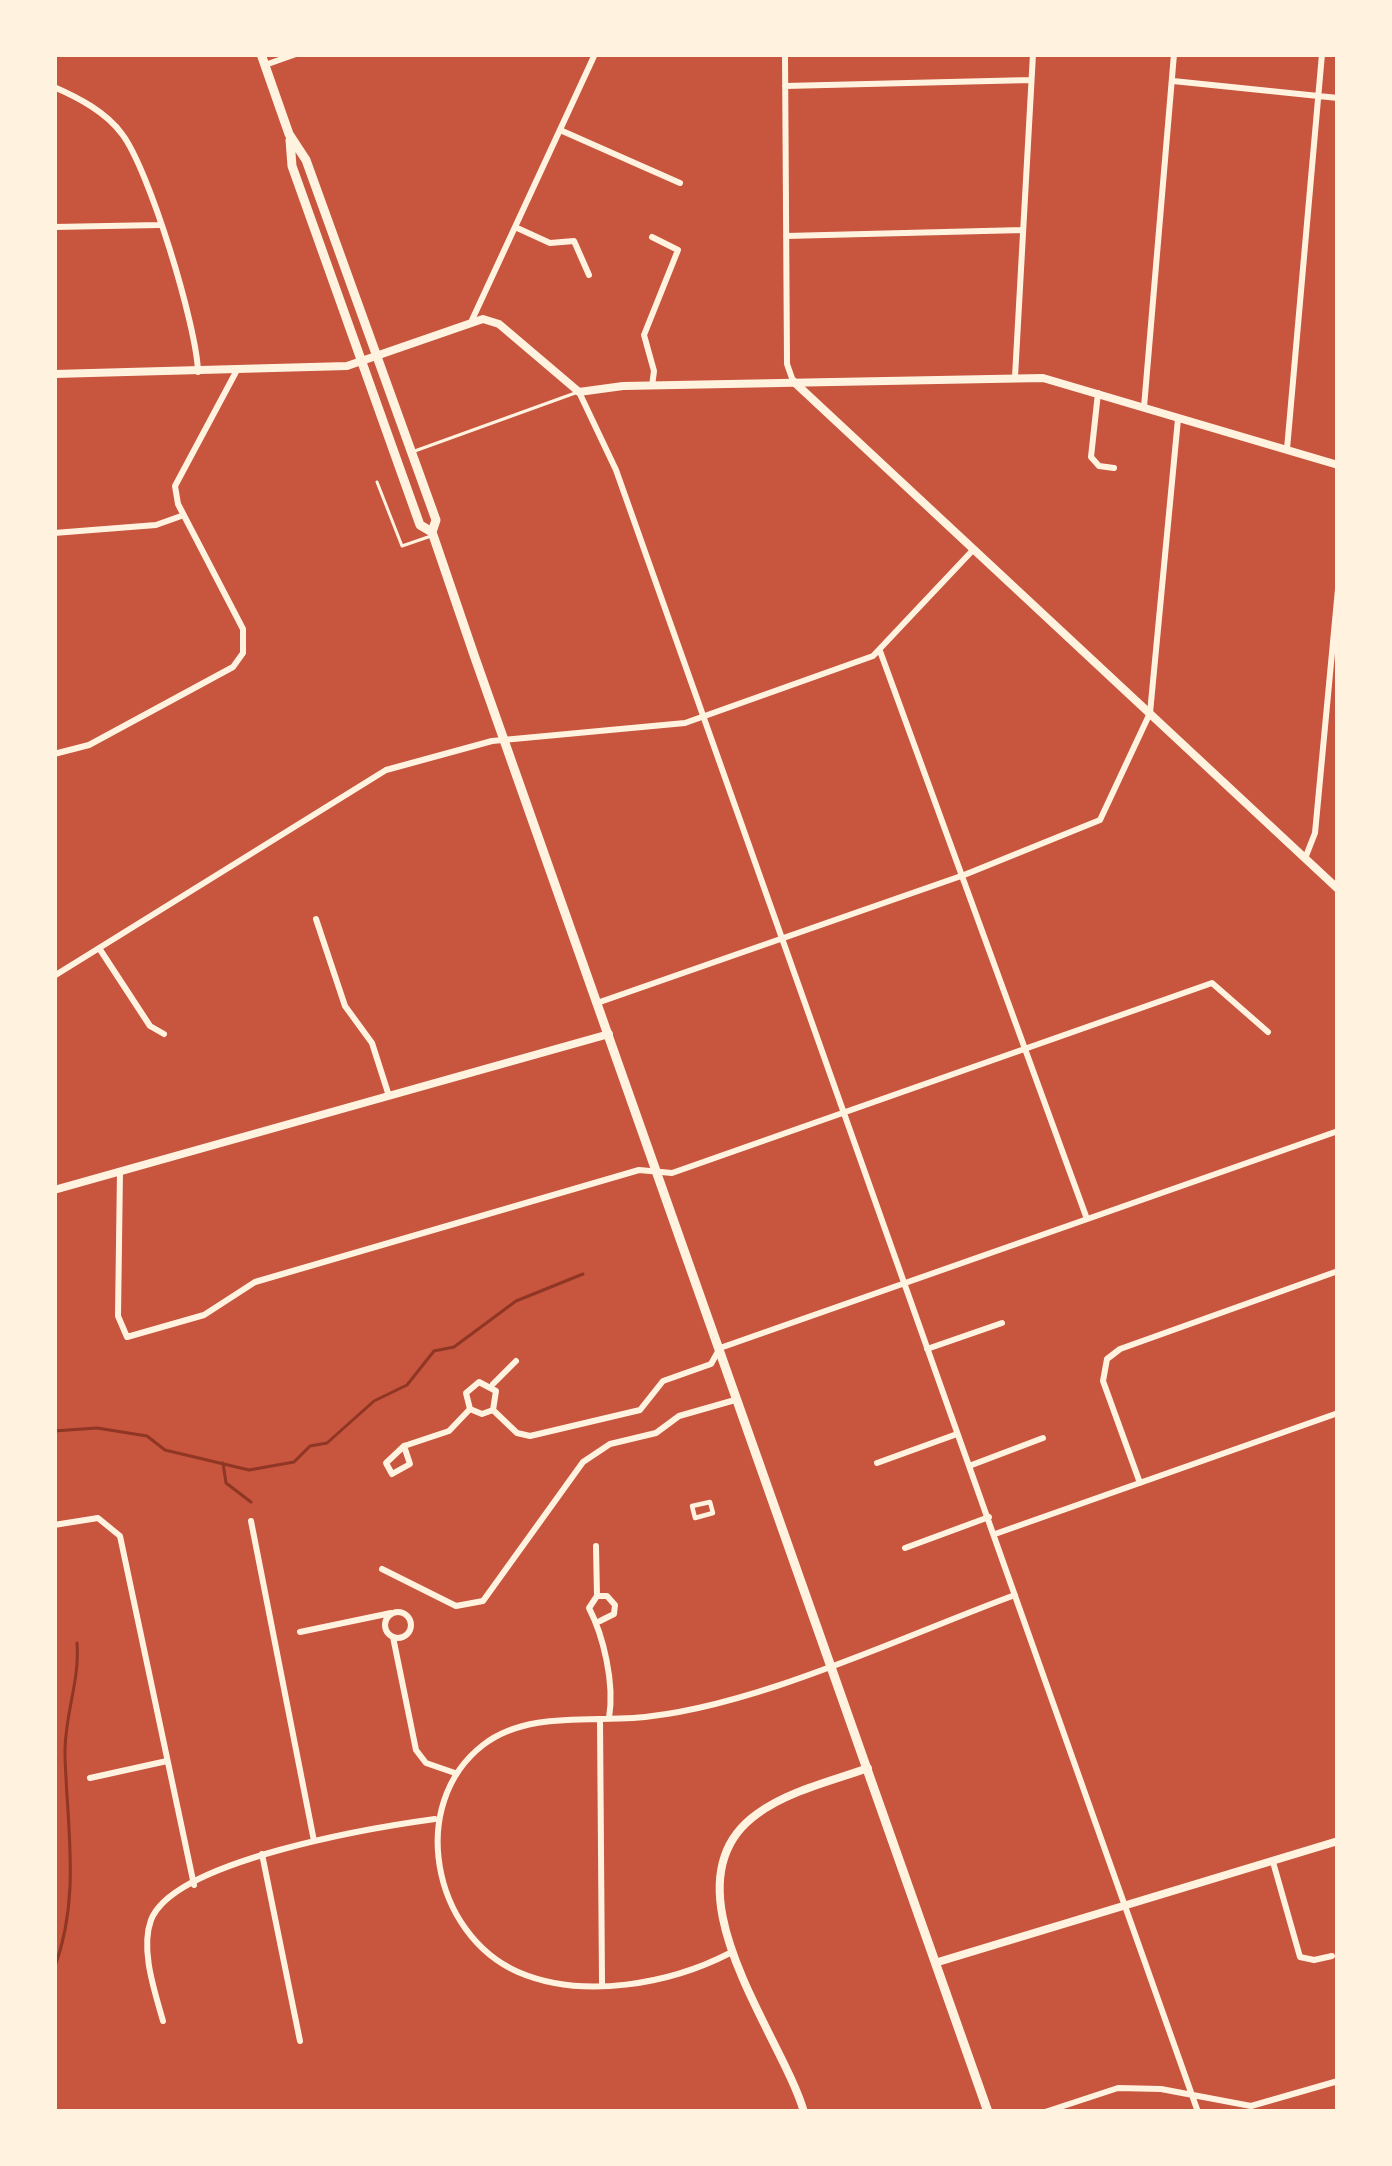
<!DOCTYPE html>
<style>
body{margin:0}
#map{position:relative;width:1392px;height:2166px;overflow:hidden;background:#c8553d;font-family:"Fira Sans",sans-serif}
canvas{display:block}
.frame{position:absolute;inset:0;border:57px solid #fff3e0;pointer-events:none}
</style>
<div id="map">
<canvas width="1392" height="2166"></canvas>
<div class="frame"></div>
</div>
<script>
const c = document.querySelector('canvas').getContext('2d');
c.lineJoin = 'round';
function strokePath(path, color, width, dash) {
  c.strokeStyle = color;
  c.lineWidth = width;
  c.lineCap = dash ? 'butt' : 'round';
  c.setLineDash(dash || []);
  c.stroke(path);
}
const stream = new Path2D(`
 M54,1431l43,-3 50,8 18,14 84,20 45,-8 16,-16 17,-3 47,-42 33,-16 27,-34 20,-4 62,-46 67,-27
 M223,1463l3,20 25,19
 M54,1969c27,-72 13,-140 11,-214 -1,-39 15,-73 12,-112`);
const service = new Path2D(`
 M412,452l166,-60
 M377,482l25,64 29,-10`);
const pedestrian = new Path2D(`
 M710,1502l3,11 -18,5 -3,-12z`);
const minor = new Path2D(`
 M785,54l2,310 6,17
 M265,65l31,-11
 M1173,81l165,17
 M785,86l246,-6
 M54,87c25,11 52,25 68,47 27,35 75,193 76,238
 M560,130l120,53
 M54,227l105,-2
 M515,227l35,16 24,-2 15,34
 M786,236l237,-6
 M652,237l26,13 -34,85 10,36 -2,15
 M472,320l123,-266
 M1015,377l18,-323
 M579,392l37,78 582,1642
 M1098,393l-7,64 8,9 15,2
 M1144,407l30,-353
 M1287,449l35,-395
 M54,533l102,-8 28,-10
 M880,651l207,568
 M54,754l35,-9 144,-78 10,-14v-24l-65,-125 -3,-18 62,-116
 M1306,856l9,-23 23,-244
 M316,919l29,87 27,37 17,53
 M99,948l51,78 14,8
 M54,976l332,-206 106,-29 193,-18 188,-67 100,-106
 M597,1003l367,-128 136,-55 50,-107 28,-294
 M120,1171l-2,145 9,21 77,-22 51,-33 384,-112 33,3 540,-190 56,49
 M927,1349l75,-26
 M493,1384l23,-23
 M470,1409l-4,-16 13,-11 17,9 -3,19
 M470,1409l12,5 11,-4
 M493,1410l24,23 13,3 110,-26 23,-29 48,-17 9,-16 618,-217
 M404,1446l6,18 -18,10 -6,-11z
 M404,1446l45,-15 21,-22
 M877,1463l80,-29
 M969,1466l74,-28
 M1140,1483l-37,-102 4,-22 13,-10 218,-78
 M251,1521l63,320
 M54,1525l44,-7 22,18 74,349
 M995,1534l343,-121
 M596,1546l1,50 -8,12c14,27 26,75 20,110
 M905,1548l84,-31
 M382,1569l74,37 27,-5 100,-139 27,-18 46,-11 23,-17 56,-16
 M597,1596h10l8,9 -1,9 -14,7
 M385 1625a13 13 0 1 1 26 0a13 13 0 1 1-26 0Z
 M300,1632l91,-19
 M393,1637l23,113 10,13 29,10
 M600,1719l2,264
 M90,1778l77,-17
 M262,1854l38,187
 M1273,1862l27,95 14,3 18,-4
 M730,1953c-60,31 -147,47 -212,19 -86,-38 -111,-168 -35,-227 41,-32 101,-24 150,-27 117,-8 270,-82 382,-123
 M163,2021c-8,-29 -23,-71 -12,-101 23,-60 225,-93 284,-101
 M1045,2112l73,-24 43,1 90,17 87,-25`);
const tertiary = new Path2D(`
 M793,381l545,508
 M54,1190l555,-156
 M938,1962l400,-121
 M804,2112c-22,-77 -145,-228 -47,-298 31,-23 75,-33 111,-46`);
const secondary = new Path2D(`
 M54,374l293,-8 136,-47 16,5 80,68 44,-6 420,-8 295,87`);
const primary = new Path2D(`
 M261,54l28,80 17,26 130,360 -4,12 42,123 514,1457
 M290,140l2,26 128,359 12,7`);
strokePath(stream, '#8f3625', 3);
strokePath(service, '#fff3e0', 3);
strokePath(pedestrian, '#fff3e0', 4.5);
strokePath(minor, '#fff3e0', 6);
strokePath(tertiary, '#fff3e0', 8);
strokePath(secondary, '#fff3e0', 8);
strokePath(primary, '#fff3e0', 9);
</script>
